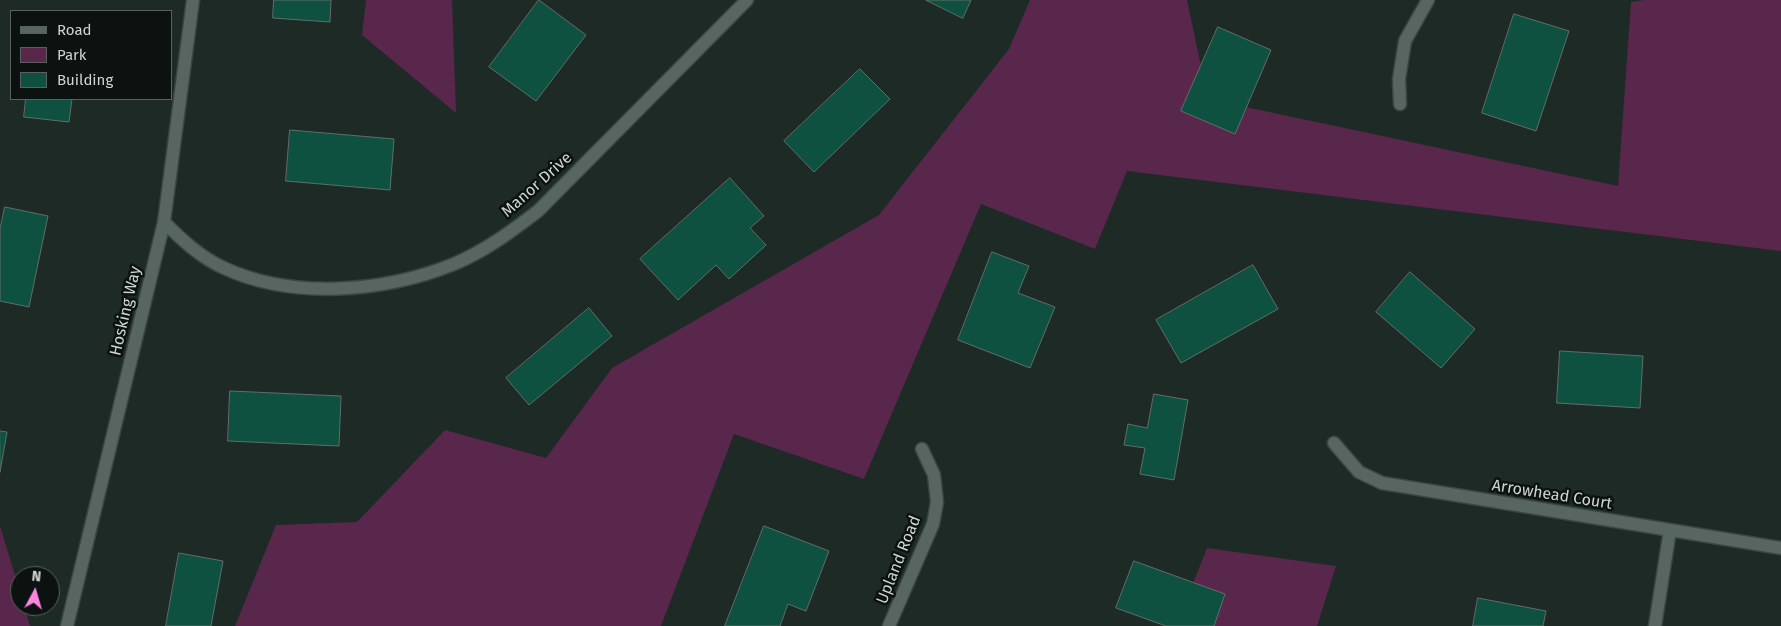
<!DOCTYPE html>
<style>
body{margin:0}
#map{position:relative;width:1781px;height:626px;overflow:hidden;background:#1e2a26;font-family:"Fira Sans",sans-serif}
canvas{display:block}
.legend{position:absolute;left:10px;top:10px;width:162px;height:90px;box-sizing:border-box;background:#0c1210;border:1px solid #5a605e;margin:0;padding:6px 9px;list-style:none;font-size:15px;color:#ced6d3}
.legend li{display:flex;align-items:center;gap:10px;height:25px}
.legend b{width:25px;border:1px solid #5a605e}
.north{position:absolute;left:10px;top:566px;width:50px;height:50px;box-sizing:border-box;background:#0c1210;border:1px solid #5a605e;border-radius:50%;rotate:6deg;font-size:14px;font-weight:700;line-height:20px;text-align:center;color:#ced6d3}
.north::after{content:'';display:block;margin:auto;width:18px;height:22px;background:#ff85de;clip-path:polygon(50% 0,100% 100%,50% 72%,0 100%)}
</style>
<div id="map">
<canvas width="1781" height="626"></canvas>
<ul class="legend">
<li><b style="height:6px;background:#576660"></b>Road</li>
<li><b style="height:14px;background:#58274b"></b>Park</li>
<li><b style="height:14px;background:#0f5140"></b>Building</li>
</ul>
<div class="north">N</div>
</div>
<script>
const c = document.querySelector('canvas').getContext('2d');
c.lineJoin = 'round';
function fillPath(path, color) {
  c.fillStyle = color;
  c.fill(path, 'evenodd');
}
function strokePath(path, color, width, dash) {
  c.strokeStyle = color;
  c.lineWidth = width;
  c.lineCap = dash ? 'butt' : 'round';
  c.setLineDash(dash || []);
  c.stroke(path);
}
function label(font, color, halo, rows, align = 'center') {
  c.font = font + ' "Fira Sans",sans-serif';
  c.lineWidth = 5;
  c.setLineDash([]);
  c.textBaseline = 'middle';
  c.strokeStyle = halo;
  c.fillStyle = color;
  for (const [text, x, y, turn = 0] of rows) {
    c.save();
    c.translate(x, y);
    c.rotate((+turn || 0) * Math.PI / 180);
    c.textAlign = isNaN(turn) ? turn : align;
    if (halo) c.strokeText(text, 0, 0);
    c.fillText(text, 0, 0);
    c.restore();
  }
}
const green = new Path2D(`
 M366,0h86l4,113 -94,-78z
 M1030,0h157l21,99 410,87 13,-184 13,-2h137v251l-654,-80 -32,78 -114,-45 -117,275 -130,-45 -73,192h-426l41,-101 81,-3 88,-92 101,28 66,-90 267,-153 130,-166z
 M0,526l20,66v14h4l6,20h-30z
 M1207,548l129,18 -19,60h-141z`);
const building = new Path2D(`
 M274,0h57l-1,22 -57,-4z
 M539,0l47,35 -50,66 -47,-34z
 M926,0h45l-8,18z
 M1514,14l55,17 -33,100 -54,-18z
 M1218,27l53,23 -36,84 -54,-23z
 M860,69l30,30 -76,73 -30,-31z
 M26,99h46l-3,23 -45,-5z
 M290,130l104,9 -4,51 -104,-9z
 M730,178l34,38 -14,12 16,17 -37,34 -13,-14 -38,35 -38,-41z
 M5,207l43,9 -19,91 -29,-6v-72z
 M992,252l37,14 -11,27 37,14 -25,61 -72,-28z
 M1253,265l25,44 -97,54 -25,-43z
 M1410,272l65,57 -34,39 -65,-56z
 M589,308l23,28 -83,69 -23,-27z
 M1560,351l83,5 -3,52 -83,-5z
 M230,391l111,5 -2,50 -111,-5z
 M1154,394l34,6 -14,80 -34,-6 5,-26 -21,-3 4,-21 19,4z
 M0,431l7,1 -7,40z
 M764,526l65,25 -23,60 -18,-7 -8,22h-55z
 M179,553l44,8 -12,65h-45z
 M1134,561l91,33 -11,32h-48l-50,-18z
 M1478,598l68,13 -3,15h-70z`);
const street = new Path2D(`
 M1400,104l-1,-25 6,-38 23,-41
 M164,222c18,18 36,35 60,46 69,32 161,24 230,-4 31,-13 58,-33 84,-53l209,-211
 M1334,443l25,29 23,11 399,65
 M67,626l97,-404 29,-222
 M889,626l44,-102 4,-22 -3,-27 -12,-26
 M1655,626l15,-96`);
const streetNames = [
 ["Manor Drive",537,185,-42],
 ["Hosking Way",126,311,-77],
 ["Arrowhead Court",1552,495,9],
 ["Upland Road",899,560,-68]
];
fillPath(green, '#58274b');
fillPath(building, '#0f5140');
strokePath(building, '#606e69', 1);
strokePath(street, '#3b4642', 15);
strokePath(street, '#576660', 12);
label('16px', '#ced6d3', '#0c1210', streetNames);
</script>
